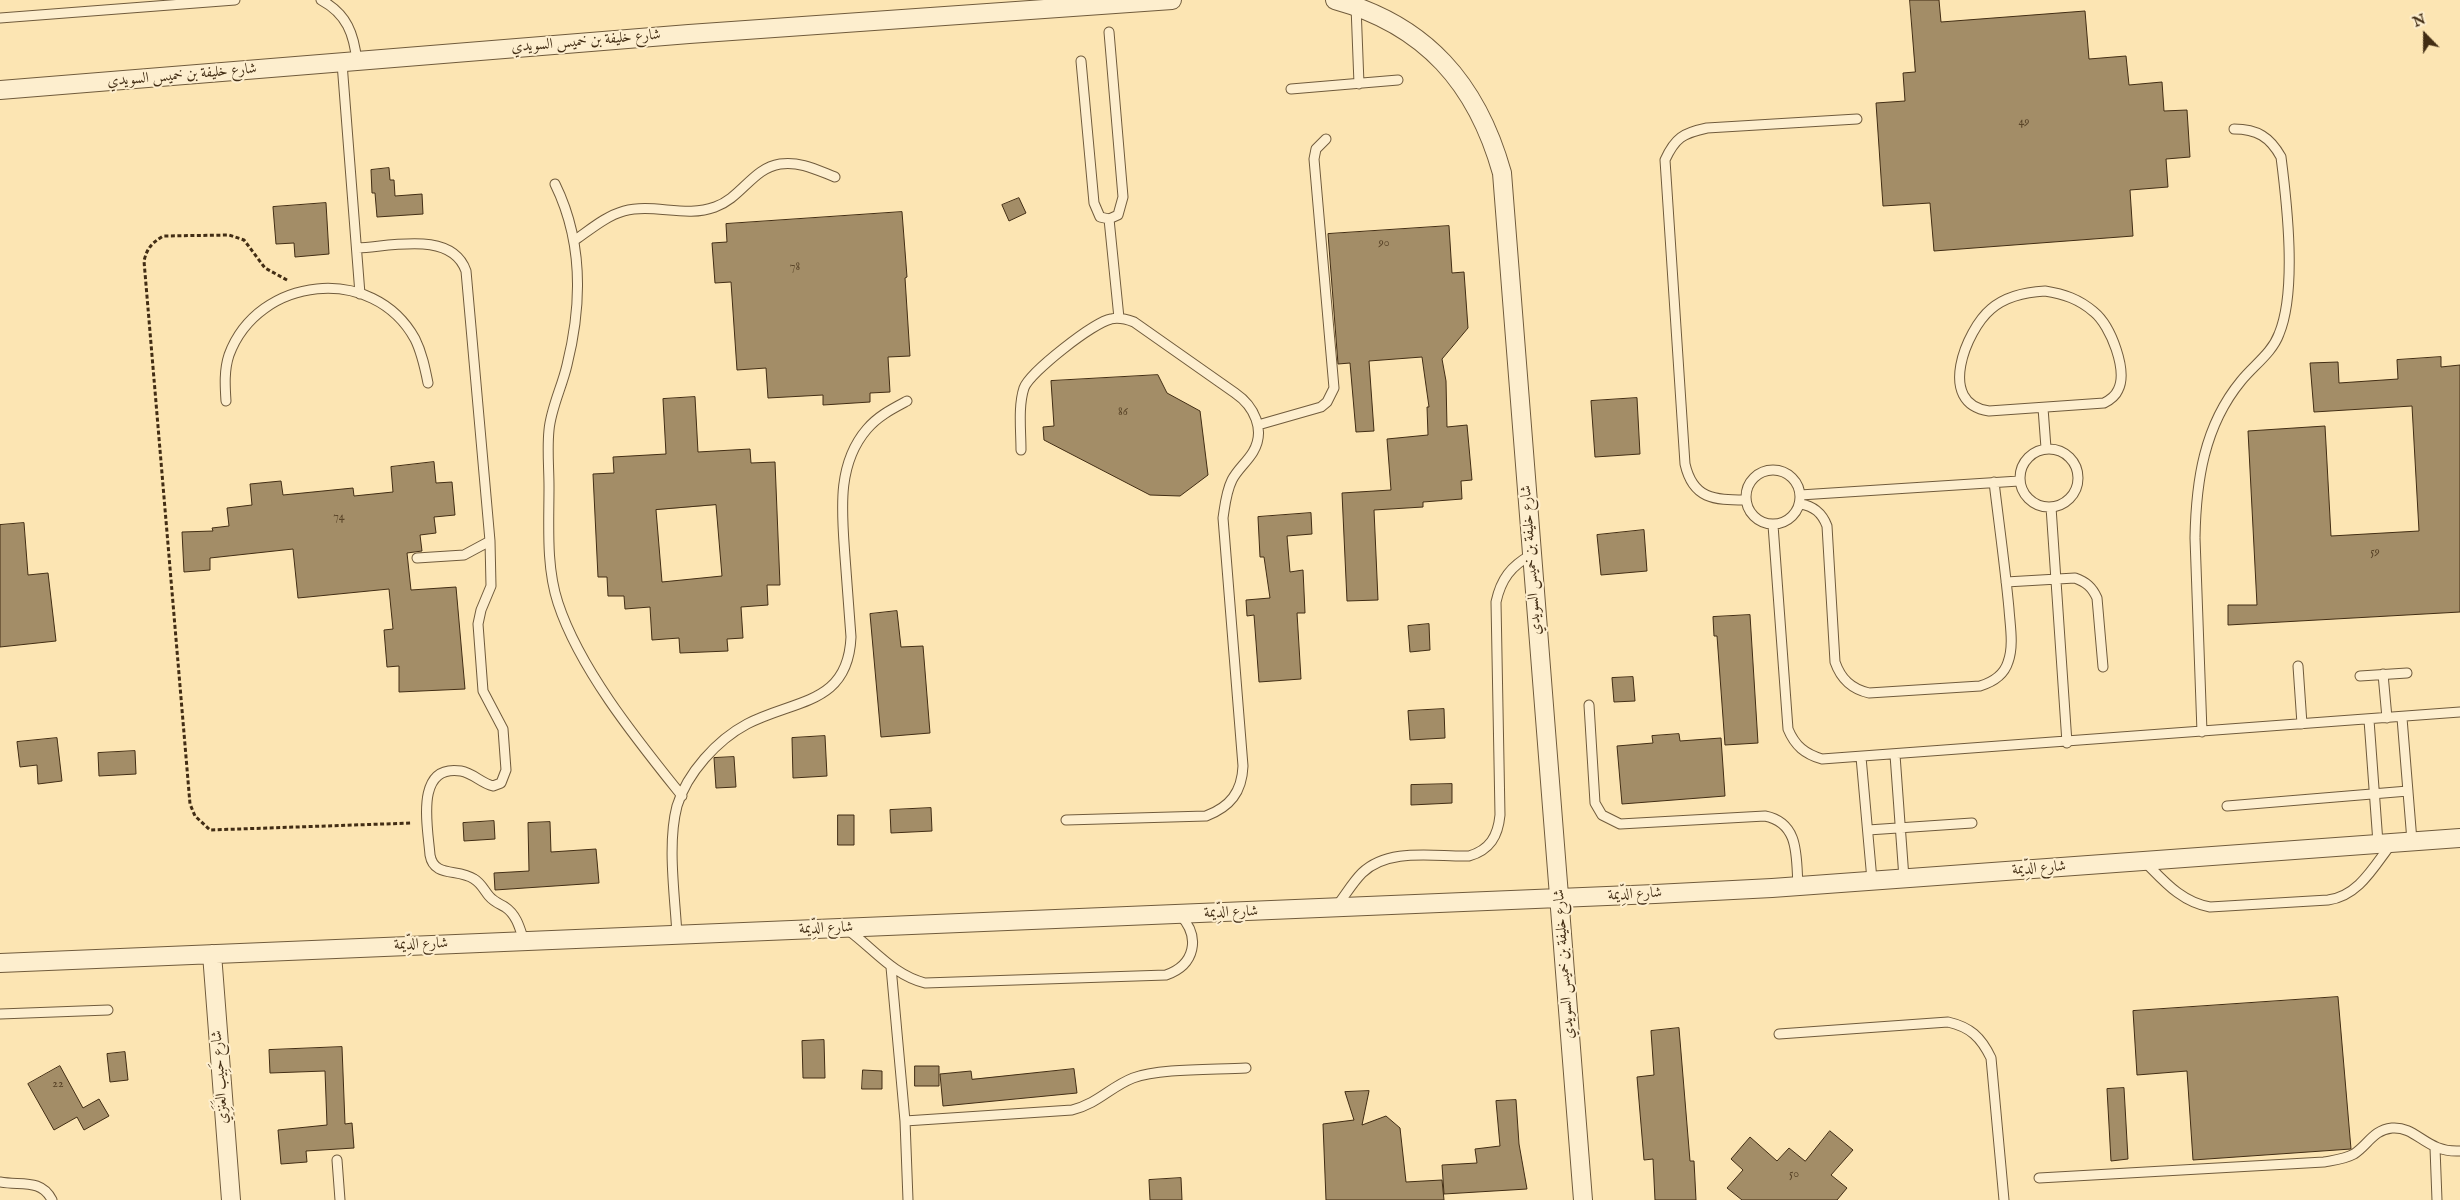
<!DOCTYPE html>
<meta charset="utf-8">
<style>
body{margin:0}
#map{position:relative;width:2460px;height:1200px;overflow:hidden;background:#fce5b3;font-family:"IM FELL English",serif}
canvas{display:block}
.north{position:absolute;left:2400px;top:10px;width:50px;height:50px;-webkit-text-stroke:4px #fdeece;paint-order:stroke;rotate:338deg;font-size:14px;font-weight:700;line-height:20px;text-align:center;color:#422d14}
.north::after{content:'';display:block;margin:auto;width:18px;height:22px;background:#422d14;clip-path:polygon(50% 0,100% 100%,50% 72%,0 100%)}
</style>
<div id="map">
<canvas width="2460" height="1200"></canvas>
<div class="north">N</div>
</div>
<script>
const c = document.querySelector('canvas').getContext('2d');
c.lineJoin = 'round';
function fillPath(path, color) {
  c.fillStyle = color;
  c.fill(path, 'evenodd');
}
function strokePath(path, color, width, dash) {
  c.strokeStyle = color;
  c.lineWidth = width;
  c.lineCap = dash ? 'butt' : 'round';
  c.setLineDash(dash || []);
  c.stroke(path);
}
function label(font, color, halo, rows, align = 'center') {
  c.font = font + ' "IM FELL English",Amiri,serif';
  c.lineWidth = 4;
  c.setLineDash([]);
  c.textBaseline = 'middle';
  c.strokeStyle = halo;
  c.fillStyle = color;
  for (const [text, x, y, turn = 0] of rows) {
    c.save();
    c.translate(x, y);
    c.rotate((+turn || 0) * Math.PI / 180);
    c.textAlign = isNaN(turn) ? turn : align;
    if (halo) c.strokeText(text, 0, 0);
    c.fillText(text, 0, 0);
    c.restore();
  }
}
const building = new Path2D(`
 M1910,0h29l2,22 144,-11 4,48 37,-3 3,29 33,-3 2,29 23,-1 3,47 -24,2 2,28 -38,3 3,46 -199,15 -4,-48 -47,3 -7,-103 29,-2 -2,-28 12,-1z
 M389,168l1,12h4l1,16 27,-2 1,20 -46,3 -2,-24h-3l-1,-23z
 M1019,198l7,15 -17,8 -7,-16z
 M326,203l3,51 -34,3 -1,-14 -18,1 -3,-37z
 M902,212l5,65 -2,1 5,78 -22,1 2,35 -20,1v9l-47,3v-10l-55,3 -2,-30 -29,2 -6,-88 -16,1 -3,-40 15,-1 -1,-18z
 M1449,226l3,47 12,-1 4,56 -26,31 4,22 1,46 20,-2 5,55 -11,1 1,18 -39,3v5l-49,3 4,90 -31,1 -5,-108 49,-3 -4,-51 41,-4 -1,-28h2l-7,-50 -53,4 5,70 -18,1 -6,-69 -12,1 -10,-130z
 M2441,357v10l19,-2v247l-232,13v-20h29l-9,-174 77,-5 6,110 88,-5 -7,-125 -98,6 -4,-49 28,-1 1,21 59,-4 -1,-19z
 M1158,375l9,18 33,18 8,64 -28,21 -30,-1 -106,-55 -1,-13 11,-1 -3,-45z
 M695,397l3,55 52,-3 1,14 24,-1 5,123h-13l1,20 -27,2 2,31 -16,1 1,12 -48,2 -1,-15 -27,2 -2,-33 -25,2 -1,-13h-16l-1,-19h-9l-5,-103 21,-1 -1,-16 53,-3 -3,-55zM716,505l6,71 -60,6 -6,-72z
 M1637,398l3,56 -45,3 -4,-56z
 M434,462l2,21 16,-1 3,33 -21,2 2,16 -16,2 2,16 -15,2 4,37 45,-3 9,102 -66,3v-26l-12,1 -3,-37 9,-1 -4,-40 -91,9 -5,-49 -83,9v12l-26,2 -2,-40 31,-1 -1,-3 17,-2 -2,-18 25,-3 -2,-21 31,-3 2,14 70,-7 1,8 39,-4 -2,-25z
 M1311,513l1,21 -25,2 3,36 13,-2 2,43h-8l4,66 -42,3 -5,-67 -7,1 -1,-16 24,-2 -6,-41h-4l-2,-40z
 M24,523l4,52 20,-2 8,68 -56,6v-122z
 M1644,530l3,41 -46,4 -4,-40z
 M897,611l4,36 22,-1 7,87 -49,4 -11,-123z
 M1750,615l8,128 -33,2 -8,-109h-3l-1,-19z
 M1429,624l1,26 -20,2 -2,-26z
 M1633,677l2,24 -21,1 -2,-24z
 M1444,709l1,29 -35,2 -2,-29z
 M1679,734l1,7 41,-3 4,58 -103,8 -5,-58 36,-3 -1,-7z
 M825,736l2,40 -34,2 -1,-40z
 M57,738l5,43 -24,3 -1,-19 -17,2 -3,-25z
 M135,751l1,23 -37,2 -1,-23z
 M734,757l2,30 -20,1 -2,-30z
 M1452,784v19l-41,2v-20z
 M931,808l1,23 -41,2 -1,-23z
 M838,815h16v30h-16z
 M494,821l1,18 -31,2 -1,-18z
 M550,822l1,30 45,-3 3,34 -104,7 -1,-17 35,-2 -1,-48z
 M2338,997l13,152 -158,11 -6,-89 -50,4 -4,-64z
 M1679,1028l11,133h4l2,39h-41l-2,-41 -9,1 -7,-83 17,-2 -3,-44z
 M824,1040l1,38h-22l-1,-37z
 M342,1047l3,77 7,-1 2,25 -48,3 1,11 -26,2 -3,-34 49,-5 -2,-54 -55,2 -1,-23z
 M125,1052l3,28 -18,2 -3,-28z
 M60,1066l23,42 16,-9 10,17 -25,14 -7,-13 -23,13 -26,-46z
 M915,1066h24v20h-24z
 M1074,1069l3,24 -134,13 -3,-32 31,-3 1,8z
 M863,1070l19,1v18h-20z
 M2124,1088l4,71 -17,2 -4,-72z
 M1369,1091l-7,34 24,-9 14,12 6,54 36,-2 2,20h-118l-3,-76 31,-4 -9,-28z
 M1516,1100l3,44 8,45 -83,5 -2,-29 35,-2 -2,-14 25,-3 -4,-45z
 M1830,1131l23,19 -22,25 16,13 -10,12h-95l-15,-12 16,-18 -12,-11 19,-22 27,24 12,-13 16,13z
 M1181,1178l1,22h-32l-1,-20z`);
const path = new Path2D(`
 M287,280l-22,-12 -21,-28 -15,-5 -66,1c-11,7 -16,12 -19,25l46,543 5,12 15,14 202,-7`);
const lane = new Path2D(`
 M321,0c26,14 33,34 36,62
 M1356,6l3,78
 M0,18l235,-18
 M1081,61l13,142 6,14 9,2 9,-4 5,-18 -14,-165
 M342,63l18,231
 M1291,89l107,-9
 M555,184c28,57 27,121 12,181 -5,22 -16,43 -18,65 -2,19 0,38 0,57 0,38 -3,80 9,116 22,67 80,138 124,193
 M1109,219l10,99
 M575,240c16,-11 31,-24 49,-29 29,-8 62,7 91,-4 26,-9 38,-39 65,-43 20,-3 37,6 55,13
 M358,248c35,-2 94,-17 108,23l24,270 1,45 -10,24 -3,14 5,67 20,38 3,41 -5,13 -8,3c-12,-3 -20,-13 -32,-15 -47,-7 -33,57 -31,84 4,23 28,13 44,24 7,4 10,11 15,17 5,6 11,8 16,11 12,8 15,22 19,34
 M2045,291c19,3 34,8 49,21 17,14 34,59 24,78 -3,7 -8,10 -14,13l-115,8c-53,-7 -23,-81 2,-102 15,-13 35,-17 54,-18z
 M226,401c-1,-15 -2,-31 3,-46 29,-79 144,-92 186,-16 7,14 10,29 13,44
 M2043,408l3,40
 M1258,425l63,-18 6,-5 7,-14 -20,-229 2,-10 10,-10
 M2020 478a29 29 0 1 1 58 0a29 29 0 1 1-58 0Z
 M1021,450c0,-19 -3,-44 3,-62 6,-16 70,-66 87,-69 8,-2 15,0 23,3l101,71c19,13 31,37 18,59 -6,10 -16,18 -21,28 -6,12 -7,25 -9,38l20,248c-1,26 -13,41 -37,50l-140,4
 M1746 497a27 27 0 1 1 54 0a27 27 0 1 1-54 0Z
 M1800,495l219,-14
 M1745,500c-31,0 -52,-1 -60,-36l-20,-304c10,-22 18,-27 42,-32l150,-9
 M1800,504c14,2 22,9 27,22l8,136c6,17 16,27 34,31l111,-7c13,-4 24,-11 28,-24 6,-16 2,-37 1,-53 -4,-43 -10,-85 -15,-127
 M2051,507l16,236
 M1773,525l15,204c7,17 17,25 34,30l638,-47
 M417,558l47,-3 26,-14
 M2006,582l69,-4c11,4 17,9 22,20l6,69
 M2298,666l4,58
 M2383,674l4,44
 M2360,676l47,-3
 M1589,705l6,98 7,12 18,9 145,-8c35,7 31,41 33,70
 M2402,718l10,123
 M2369,720l9,123
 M2202,732l-7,-194c1,-57 9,-112 46,-157 13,-16 31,-28 38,-47 18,-43 8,-130 2,-177 -11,-20 -24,-28 -47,-28
 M1895,755l9,123
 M1861,757l11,123
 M2227,806l181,-15
 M1868,830l104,-7
 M2144,861c20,20 37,41 66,46l118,-7c31,-4 46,-34 64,-57
 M1336,907c9,-11 16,-24 26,-34 27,-26 73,-16 107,-17 21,-6 29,-20 31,-41l-4,-213c5,-23 15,-36 35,-47
 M848,930c26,19 45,45 77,53l241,-8c29,-10 35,-38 14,-60
 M677,935c-2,-39 -10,-91 0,-129 10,-33 40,-66 70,-82 48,-25 101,-19 104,-87 -2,-27 -4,-53 -6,-80 -3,-44 -9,-92 22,-128 11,-13 25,-20 40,-28
 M891,967l14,154 3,79
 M0,1014l108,-4
 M1779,1034l169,-12c22,5 33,15 43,36l13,142
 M905,1121l167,-11c27,-7 38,-23 61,-32 26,-10 84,-8 113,-10
 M2435,1148l2,52
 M337,1160l3,40
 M2039,1178l285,-16c11,-2 21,-3 30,-8 14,-9 19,-24 38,-26 25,-2 34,25 68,23
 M0,1182c20,4 41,-4 52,18`);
const street = new Path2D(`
 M1335,0c91,25 142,84 167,173l81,1027
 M0,90l689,-56 483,-34
 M212,954l19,246
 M0,963l1655,-69 117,-6 688,-50`);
const numberNames = [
 ["49",2024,123],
 ["90",1384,244],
 ["78",795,268],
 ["86",1123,413],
 ["74",339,518],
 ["59",2375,553],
 ["22",58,1085],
 ["50",1794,1175]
];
const streetNames = [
 ["شارع خليفة بن خميس السويدي",586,42,-5],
 ["شارع خليفة بن خميس السويدي",182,76,-5],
 ["شارع خليفة بن خميس السويدي",1532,560,-94],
 ["شارع الدِّيمة",2039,869,-4],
 ["شارع الدِّيمة",1635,895,-3],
 ["شارع الدِّيمة",1231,913,-2],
 ["شارع الدِّيمة",826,929,-2],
 ["شارع الدِّيمة",421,945,-2],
 ["شارع خليفة بن خميس السويدي",1565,964,-94],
 ["شارع حَبِيب العَنَزِي",221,1077,-94]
];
fillPath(building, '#a38d67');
strokePath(building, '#422d14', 1);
strokePath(lane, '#705b3c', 11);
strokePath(street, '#705b3c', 20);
strokePath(path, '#422d14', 3, [4, 2.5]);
strokePath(lane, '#fdeece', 9);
strokePath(street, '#fdeece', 18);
label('12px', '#5a4529', null, numberNames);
label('15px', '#422d14', '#fdeece', streetNames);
</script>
